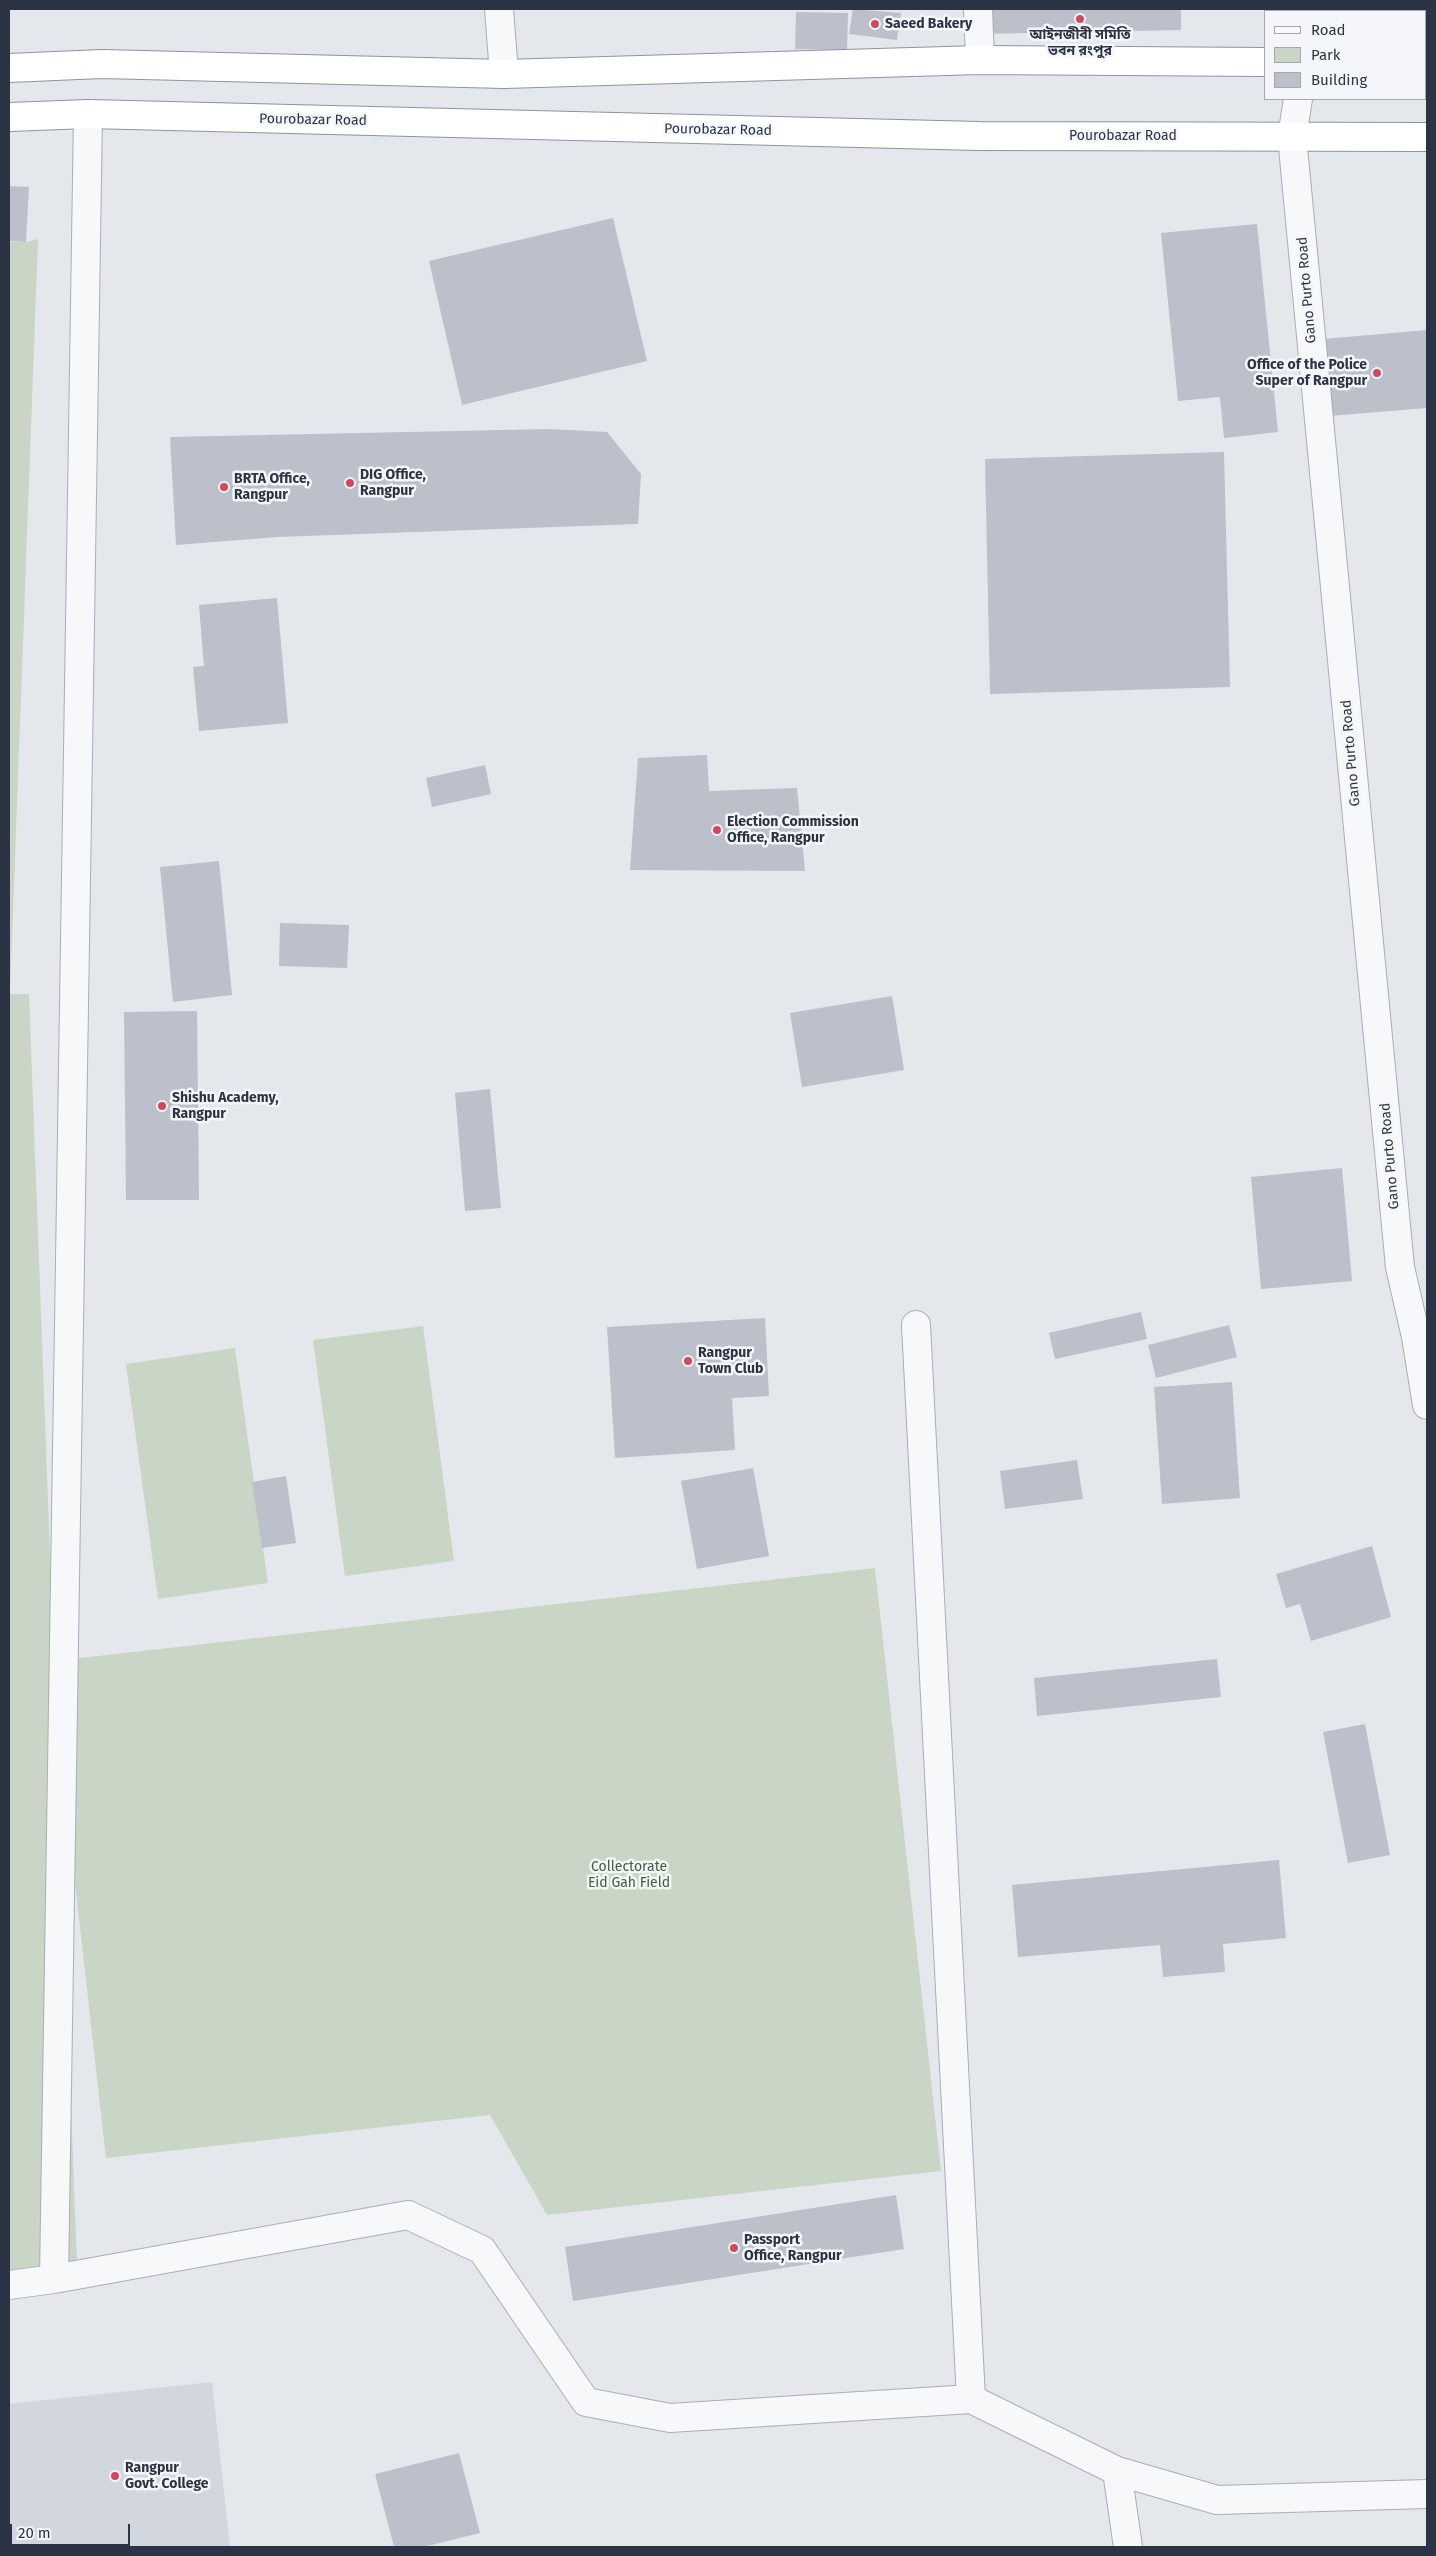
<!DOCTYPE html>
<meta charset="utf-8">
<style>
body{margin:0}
#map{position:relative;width:1436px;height:2556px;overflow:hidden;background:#e4e7ec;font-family:"Fira Sans",sans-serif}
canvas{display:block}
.frame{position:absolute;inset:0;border:10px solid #2b3445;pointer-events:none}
.legend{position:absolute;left:1264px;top:10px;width:162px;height:90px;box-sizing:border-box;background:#f4f6f9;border:1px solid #a4a8b1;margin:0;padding:6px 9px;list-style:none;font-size:15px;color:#2b3445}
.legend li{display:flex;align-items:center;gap:10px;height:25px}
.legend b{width:25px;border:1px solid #a4a8b1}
.scale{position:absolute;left:10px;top:2524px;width:120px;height:22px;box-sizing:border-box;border:2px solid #2b3445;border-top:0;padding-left:6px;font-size:15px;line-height:18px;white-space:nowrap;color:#2b3445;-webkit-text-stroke:4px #f4f6f9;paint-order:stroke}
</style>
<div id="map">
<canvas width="1436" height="2556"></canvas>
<div class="frame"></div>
<ul class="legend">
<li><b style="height:6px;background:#f7f8fa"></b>Road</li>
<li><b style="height:14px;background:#c9d6c5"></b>Park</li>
<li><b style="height:14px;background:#bbc0ca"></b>Building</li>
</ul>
<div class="scale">20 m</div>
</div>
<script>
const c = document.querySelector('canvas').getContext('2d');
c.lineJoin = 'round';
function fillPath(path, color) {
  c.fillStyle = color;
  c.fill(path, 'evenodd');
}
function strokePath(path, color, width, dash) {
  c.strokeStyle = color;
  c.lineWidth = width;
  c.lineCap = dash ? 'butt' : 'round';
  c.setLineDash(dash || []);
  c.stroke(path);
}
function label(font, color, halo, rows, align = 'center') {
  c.font = font + ' "Fira Sans","Noto Sans Bengali",sans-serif';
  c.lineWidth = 5;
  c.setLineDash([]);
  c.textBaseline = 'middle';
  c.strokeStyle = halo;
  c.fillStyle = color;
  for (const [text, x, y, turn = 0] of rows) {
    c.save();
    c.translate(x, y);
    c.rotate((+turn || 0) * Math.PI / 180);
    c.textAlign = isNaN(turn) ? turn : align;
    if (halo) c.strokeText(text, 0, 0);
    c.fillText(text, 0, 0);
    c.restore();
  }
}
const built = new Path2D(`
 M212,2382l18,165h-221v-143z`);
const green = new Path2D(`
 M38,239l-28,754h-1v-751h17z
 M9,994h20l25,667 821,-93 66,603 -394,44 -57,-100 -384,43 -50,-443 22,574 -69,3z
 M423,1326l31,235 -109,15 -32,-236z
 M235,1348l33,235 -110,16 -32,-235z`);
const building = new Path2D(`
 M853,9l48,4 -4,27 -48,-6z
 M980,9h201v21l-201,4z
 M1278,9h40l1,2h-40z
 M796,12l52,1 -1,37 -52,-1z
 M9,186l20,1 -3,55 -17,-1z
 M613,218l34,143 -185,44 -33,-144z
 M1257,224l21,208 -54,6 -4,-41 -42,4 -17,-168z
 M1427,330v78l-98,8 -6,-77z
 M549,429l58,3 34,42 -3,50 -361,13 -101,8 -6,-108z
 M1224,452l6,235 -240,7 -5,-235z
 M277,598l11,125 -89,8 -6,-64 11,-1 -5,-61z
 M707,755l2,36 88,-3 8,83 -175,-1 8,-112z
 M485,765l6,29 -59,13 -6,-29z
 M219,861l13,134 -59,7 -13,-135z
 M280,923l69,2 -2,43 -68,-2z
 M892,996l12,74 -102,17 -12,-74z
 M197,1011l2,189h-73l-2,-188z
 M490,1089l11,119 -36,3 -10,-118z
 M1342,1168l10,113 -91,8 -10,-112z
 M1141,1312l6,27 -92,20 -6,-26z
 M765,1318l4,78 -37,2 3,52 -120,8 -8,-131z
 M1229,1325l8,32 -81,21 -8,-33z
 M1232,1382l8,116 -78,6 -8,-117z
 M1077,1460l6,39 -78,10 -5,-38z
 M753,1468l16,88 -72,13 -16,-88z
 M286,1476l10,67 -34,5 -10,-66z
 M1372,1546l19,71 -80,24 -11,-37 -14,4 -10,-34z
 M1217,1659l4,38 -184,19 -3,-38z
 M1365,1724l25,131 -42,8 -25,-131z
 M1279,1860l7,78 -63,6 2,28 -62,5 -3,-32 -142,12 -6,-72z
 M896,2195l8,54 -331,52 -8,-54z
 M459,2453l21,80 -57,14h-29l-19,-73z`);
const minor = new Path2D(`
 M499,9l5,65
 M978,9l2,51
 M1298,99l-6,38 108,1130 16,70 11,68
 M916,1325l55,1074
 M54,2279l34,-2165
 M9,2285l45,-6 354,-64 74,35 104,152 84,16 301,-19 146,72 100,29 210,-6
 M1117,2471l11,76`);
const trunk = new Path2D(`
 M1425,64l2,1
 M9,68l93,-4 402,10 476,-14 285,2
 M9,117l79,-3 891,22 448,1`);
const markers = [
 [1080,19,5,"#d1495b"],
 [875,24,5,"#d1495b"],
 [1377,373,5,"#d1495b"],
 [350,483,5,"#d1495b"],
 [224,487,5,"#d1495b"],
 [717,830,5,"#d1495b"],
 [162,1106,5,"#d1495b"],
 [688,1361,5,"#d1495b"],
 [734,2248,5,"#d1495b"],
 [115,2476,5,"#d1495b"]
];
const poiNames = [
 ["Saeed Bakery",885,24],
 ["আইনজীবী সমিতি",1080,35,"center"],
 ["ভবন রংপুর",1080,51,"center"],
 ["Office of the Police",1367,365,"right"],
 ["Super of Rangpur",1367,381,"right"],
 ["DIG Office,",360,475],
 ["Rangpur",360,491],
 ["BRTA Office,",234,479],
 ["Rangpur",234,495],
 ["Election Commission",727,822],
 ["Office, Rangpur",727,838],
 ["Shishu Academy,",172,1098],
 ["Rangpur",172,1114],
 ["Rangpur",698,1353],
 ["Town Club",698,1369],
 ["Passport",744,2240],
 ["Office, Rangpur",744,2256],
 ["Rangpur",125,2468],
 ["Govt. College",125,2484]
];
const streetNames = [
 ["Pourobazar Road",313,120,1],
 ["Pourobazar Road",718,130,1],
 ["Pourobazar Road",1123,136],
 ["Gano Purto Road",1307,290,-95],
 ["Gano Purto Road",1351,753,-95],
 ["Gano Purto Road",1390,1156,-95]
];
const parkNames = [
 ["Collectorate",629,1867],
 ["Eid Gah Field",629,1883]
];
fillPath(built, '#d2d6de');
fillPath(green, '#c9d6c5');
fillPath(building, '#bbc0ca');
strokePath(minor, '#a9aeb7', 30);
strokePath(trunk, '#8b94a3', 30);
strokePath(minor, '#f7f8fa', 28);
strokePath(trunk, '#fff', 28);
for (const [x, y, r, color] of markers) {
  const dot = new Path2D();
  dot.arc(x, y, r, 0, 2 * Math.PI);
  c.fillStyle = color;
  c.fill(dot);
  strokePath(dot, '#f4f6f9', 2);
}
label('bold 14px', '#2b3445', '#f4f6f9', poiNames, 'left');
label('14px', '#2b3445', '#f4f6f9', streetNames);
label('14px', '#3f6138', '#f4f6f9', parkNames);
</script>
